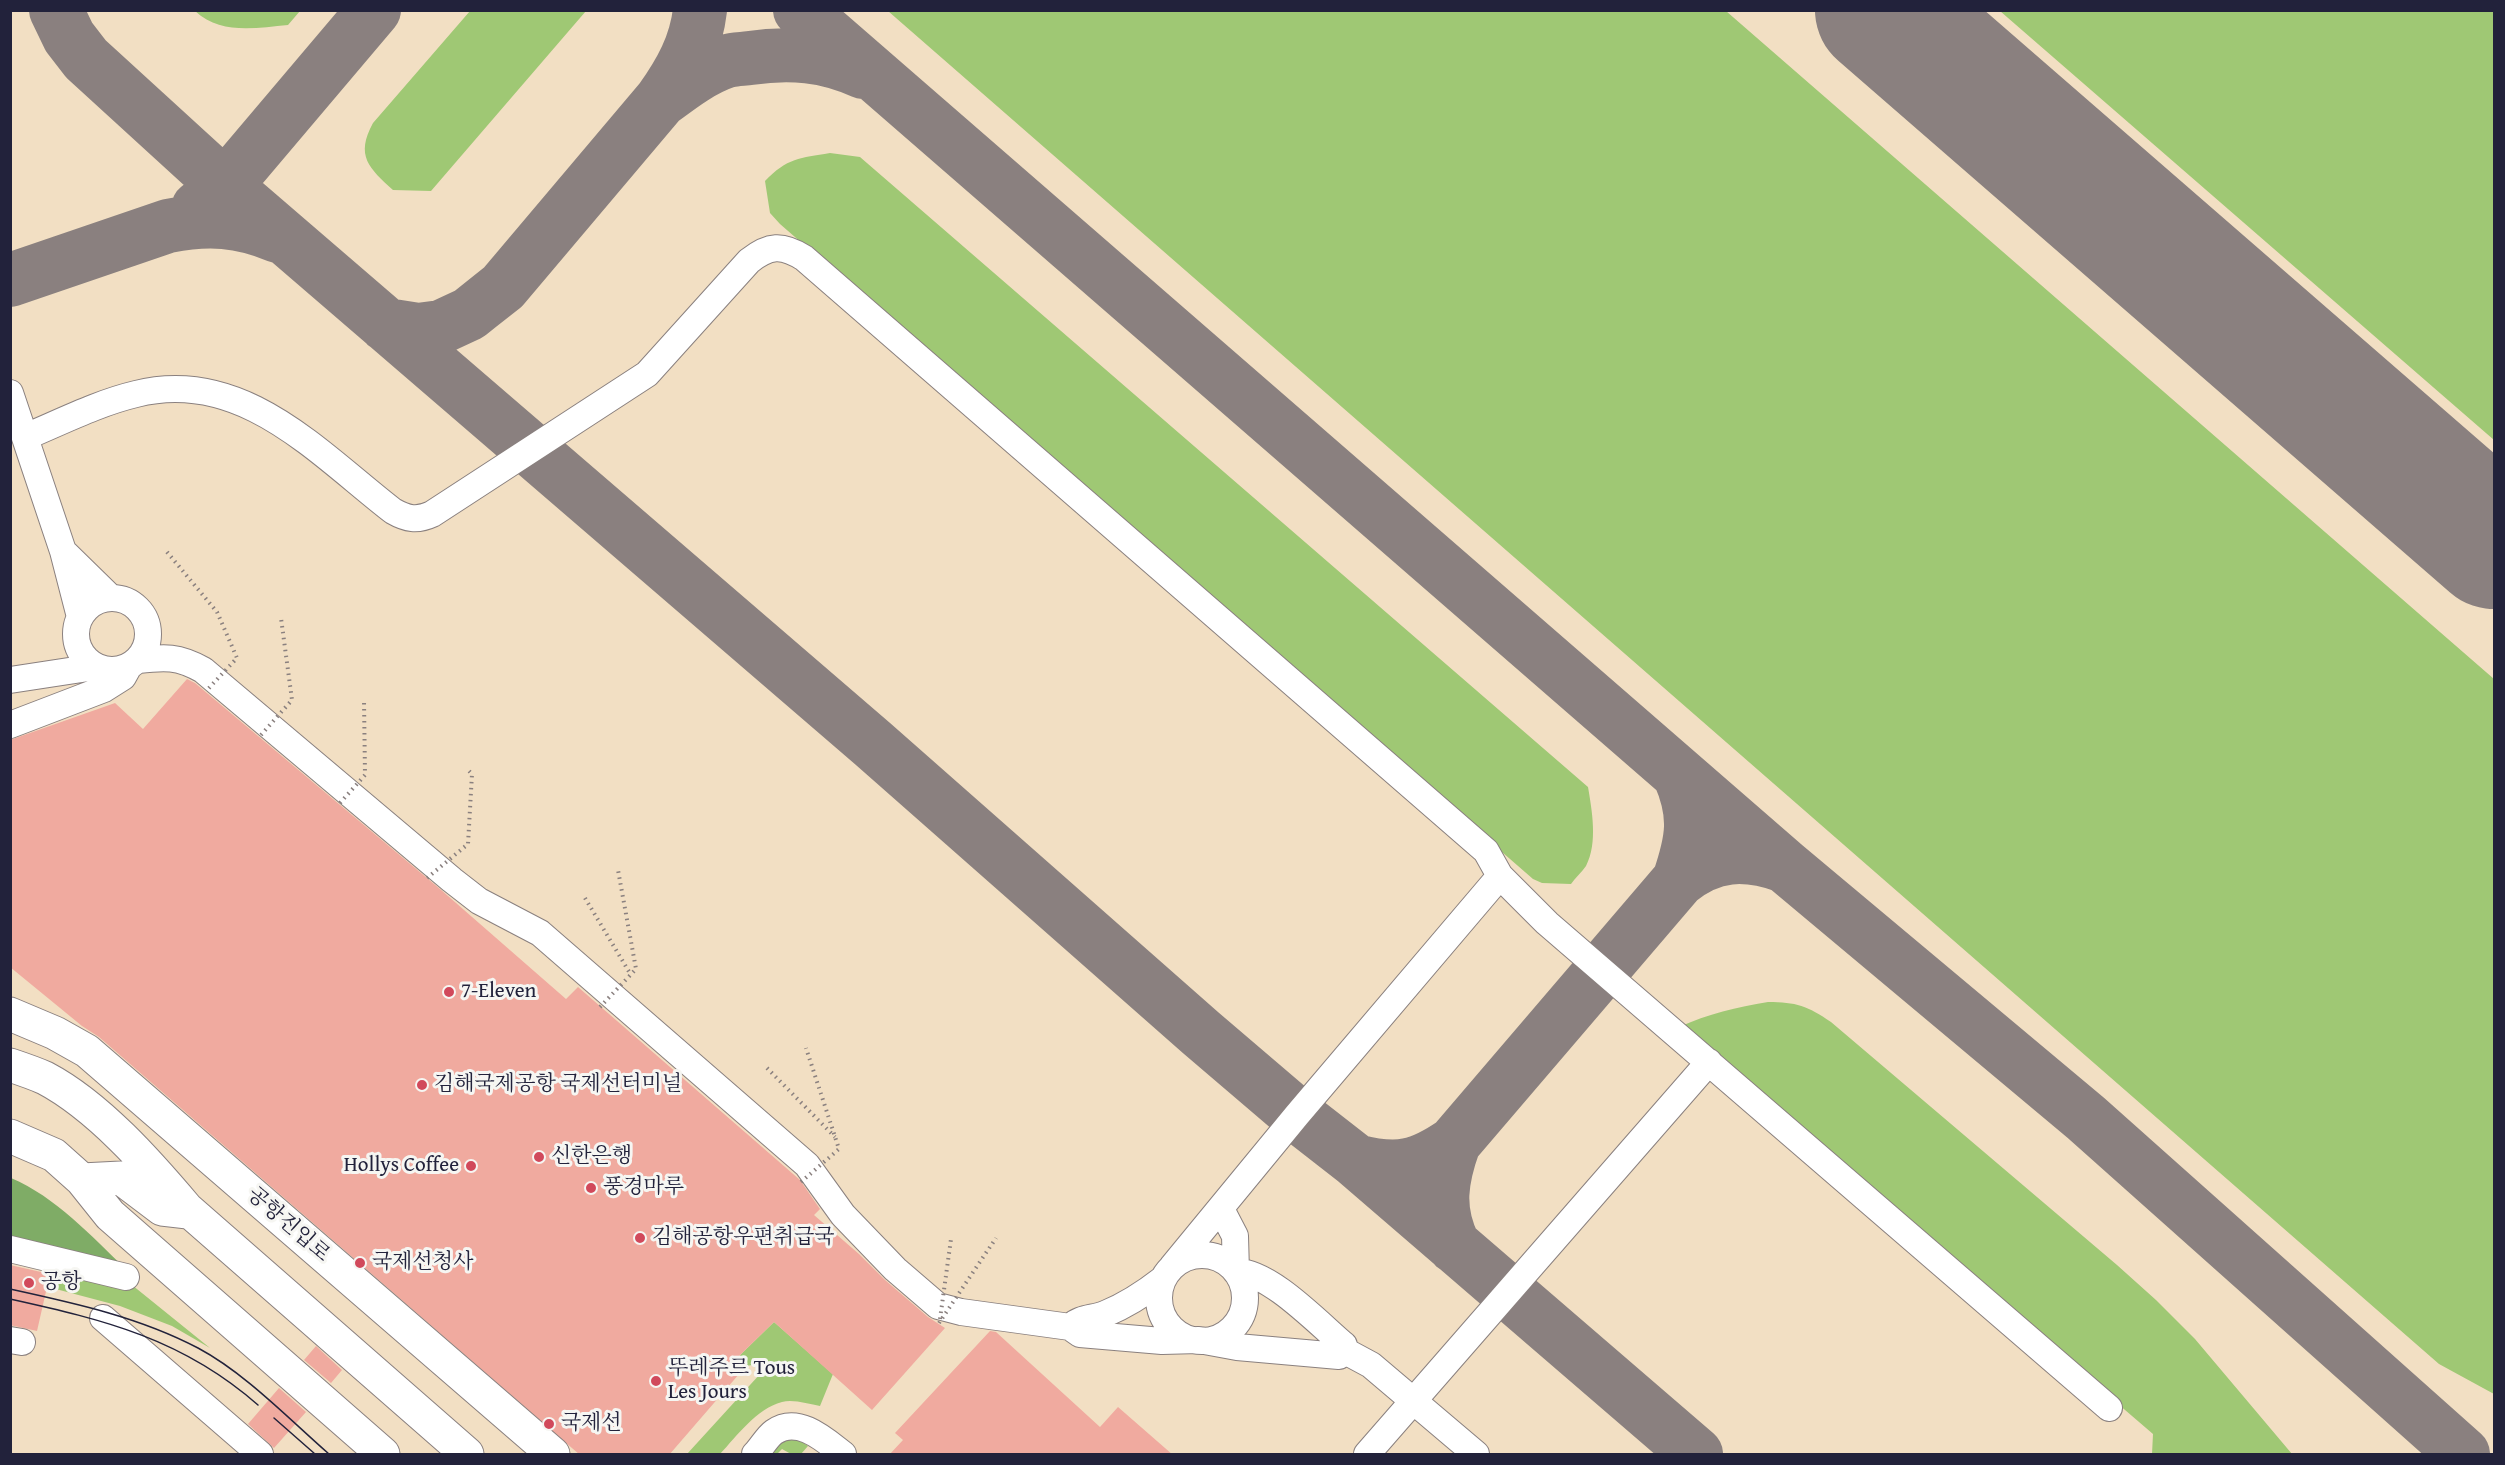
<!DOCTYPE html>
<meta charset="utf-8">
<style>
body{margin:0}
#map{position:relative;width:2505px;height:1465px;overflow:hidden;background:#f2dfc3;font-family:"Gentium Book Plus",serif}
canvas{display:block}
.frame{position:absolute;inset:0;border:12px solid #22223b;pointer-events:none}
</style>
<div id="map">
<canvas width="2505" height="1465"></canvas>
<div class="frame"></div>
</div>
<script>
const c = document.querySelector('canvas').getContext('2d');
c.lineJoin = 'round';
function fillPath(path, color) {
  c.fillStyle = color;
  c.fill(path, 'evenodd');
}
function strokePath(path, color, width, dash) {
  c.strokeStyle = color;
  c.lineWidth = width;
  c.lineCap = dash ? 'butt' : 'round';
  c.setLineDash(dash || []);
  c.stroke(path);
}
function label(font, color, halo, rows, align = 'center') {
  c.font = font + ' "Gentium Book Plus","Noto Serif KR",serif';
  c.lineWidth = 6;
  c.setLineDash([]);
  c.textBaseline = 'middle';
  c.strokeStyle = halo;
  c.fillStyle = color;
  for (const [text, x, y, turn = 0] of rows) {
    c.save();
    c.translate(x, y);
    c.rotate((+turn || 0) * Math.PI / 180);
    c.textAlign = isNaN(turn) ? turn : align;
    if (halo) c.strokeText(text, 0, 0);
    c.fillText(text, 0, 0);
    c.restore();
  }
}
const green = new Path2D(`
 M195,11h105l-12,14c-33,3 -67,10 -93,-14z
 M470,11h116l-155,180 -38,-1c-24,-22 -38,-34 -20,-67z
 M888,11h838l768,668v715l-55,-30z
 M2000,11h494v429z
 M830,153l30,4 728,630c4,24 10,56 -2,79 -4,6 -11,12 -15,18l-29,-1 -9,-4 -753,-655 -10,-11 -5,-32c22,-23 35,-23 65,-28z
 M1768,1002c28,0 40,4 63,20l286,243 39,35 39,39 97,115h-140l1,-20 -474,-407c29,-13 58,-20 89,-25z
 M56,1266l76,19 78,63 -38,-22 -52,-20 -68,-18z
 M774,1322l59,52 -13,32c-11,-2 -27,-7 -38,-4 -26,7 -45,34 -62,52h-33l84,-92 -25,4 -9,-8z
 M786,1436l11,2 11,8 -7,8h-10l-9,-5 -5,5h-13z`);
const forest = new Path2D(`
 M11,1178c45,19 80,58 115,91l-115,-28z`);
const taxiway = new Path2D(`
 M56,10l13,27 17,22 139,127 648,558 328,289 96,82 59,46 340,293
 M800,10l985,856 301,252 377,336
 M663,99c20,-15 40,-30 64,-38 7,-2 16,-2 23,-3 40,-6 76,-3 113,14
 M198,208l27,-22 149,-176
 M10,280l158,-54c40,-8 72,-6 110,10
 M386,325l32,5 23,-3 28,-13 10,-8 24,-19 158,-187c20,-28 35,-55 39,-90
 M1679,774c18,41 14,65 0,106 34,-27 66,-28 106,-14
 M1454,1143l225,-263
 M1356,1161c42,11 63,6 98,-18 -13,36 -18,67 0,103`);
const runway = new Path2D(`
 M1882,10l612,532`);
const building = new Path2D(`
 M187,679l8,4 245,206 126,110 12,-12 222,193 20,29 -6,6 45,39 26,26 43,37 17,11 -73,82 -98,-88 -37,36 9,8 -77,89h-89l-481,-418 -17,-11 -72,-59v-227l105,-37 28,26z
 M10,1265l40,9 -13,57 -27,-6z
 M990,1331l6,1 104,95 18,-20 55,48h-284l14,-15 -8,-7z
 M316,1346l26,24 -11,13 -27,-23z
 M279,1388l27,24 -32,36 -26,-24z`);
const path = new Path2D(`
 M585,898l46,77
 M767,1068l68,69`);
const minor = new Path2D(`
 M10,393l53,158 17,66
 M25,437c36,-15 73,-34 111,-43 106,-27 182,59 257,117 14,8 24,10 39,3l215,-140 102,-113c20,-16 33,-17 55,-3l682,593 14,25 47,47 562,485
 M64,552l47,46
 M76 634a36 36 0 1 1 72 0a36 36 0 1 1-72 0Z
 M138,660c27,-3 40,-4 65,10l249,210 27,21 61,32 267,232 36,50 52,54 43,37 23,6 109,15 10,7 82,7 37,-1 38,7 102,9 6,-5
 M10,680l85,-13
 M10,725l94,-36 19,-12 5,-9
 M1221,1209l14,27 1,36c32,-2 83,52 108,73l1,6 26,14 105,89
 M10,1249l116,28
 M1159 1298a43 43 0 1 1 86 0a43 43 0 1 1-86 0Z
 M1172,1267l125,-152 203,-239
 M103,1318l157,136
 M1070,1327c11,-10 22,-8 35,-13 22,-9 40,-21 58,-35
 M10,1340l12,2
 M755,1454c6,-6 12,-17 19,-22 24,-17 51,8 69,22
 M1367,1454l342,-392`);
const major = new Path2D(`
 M10,1014l45,19 32,18 466,403
 M10,1065c12,4 24,8 35,13 53,28 104,86 142,131l280,245
 M10,1136l44,19 28,25 28,35 273,239
 M82,1180l39,-2 41,31 26,3`);
const tram = new Path2D(`
 M10,1289c64,14 129,28 188,59 47,25 91,71 131,106
 M10,1299c95,21 173,40 248,106
 M274,1418l41,36`);
const pathBridge = new Path2D(`
 M167,552l50,60 20,46 -29,31
 M261,735l31,-35 -11,-82
 M340,803l25,-28 -1,-75
 M427,878l41,-34 4,-70 -6,-6
 M600,1007l36,-38 -18,-99
 M801,1182l38,-33 -33,-101
 M940,1319l11,-80
 M939,1323l57,-85`);
const markers = [
 [449,992,6,"#d1495b"],
 [422,1085,6,"#d1495b"],
 [539,1157,6,"#d1495b"],
 [471,1166,6,"#d1495b"],
 [591,1188,6,"#d1495b"],
 [640,1238,6,"#d1495b"],
 [360,1263,6,"#d1495b"],
 [29,1283,6,"#d1495b"],
 [656,1381,6,"#d1495b"],
 [549,1424,6,"#d1495b"]
];
const poiNames = [
 ["7-Eleven",461,992],
 ["김해국제공항 국제선터미널",434,1085],
 ["신한은행",551,1157],
 ["Hollys Coffee",459,1166,"right"],
 ["풍경마루",603,1188],
 ["김해공항우편취급국",652,1238],
 ["국제선청사",372,1263],
 ["공항",41,1283],
 ["뚜레주르 Tous",668,1369],
 ["Les Jours",668,1393],
 ["국제선",561,1424]
];
const streetNames = [
 ["공항진입로",288,1225,41]
];
fillPath(green, '#9fc874');
fillPath(forest, '#7fac66');
strokePath(taxiway, '#8a807f', 54);
strokePath(runway, '#8a807f', 134);
fillPath(building, '#f0aa9f');
strokePath(minor, '#8a807f', 28);
strokePath(major, '#8a807f', 35);
strokePath(path, '#8a807f', 4, [1.5, 4.5]);
strokePath(minor, '#fff', 26);
strokePath(major, '#fff', 33);
strokePath(tram, '#22223b', 1.5);
strokePath(pathBridge, '#8a807f', 4, [1.5, 4.5]);
for (const [x, y, r, color] of markers) {
  const dot = new Path2D();
  dot.arc(x, y, r, 0, 2 * Math.PI);
  c.fillStyle = color;
  c.fill(dot);
  strokePath(dot, '#f6f6f2', 2);
}
label('21px', '#22223b', '#f6f6f2', poiNames, 'left');
label('21px', '#22223b', '#f6f6f2', streetNames);
</script>
